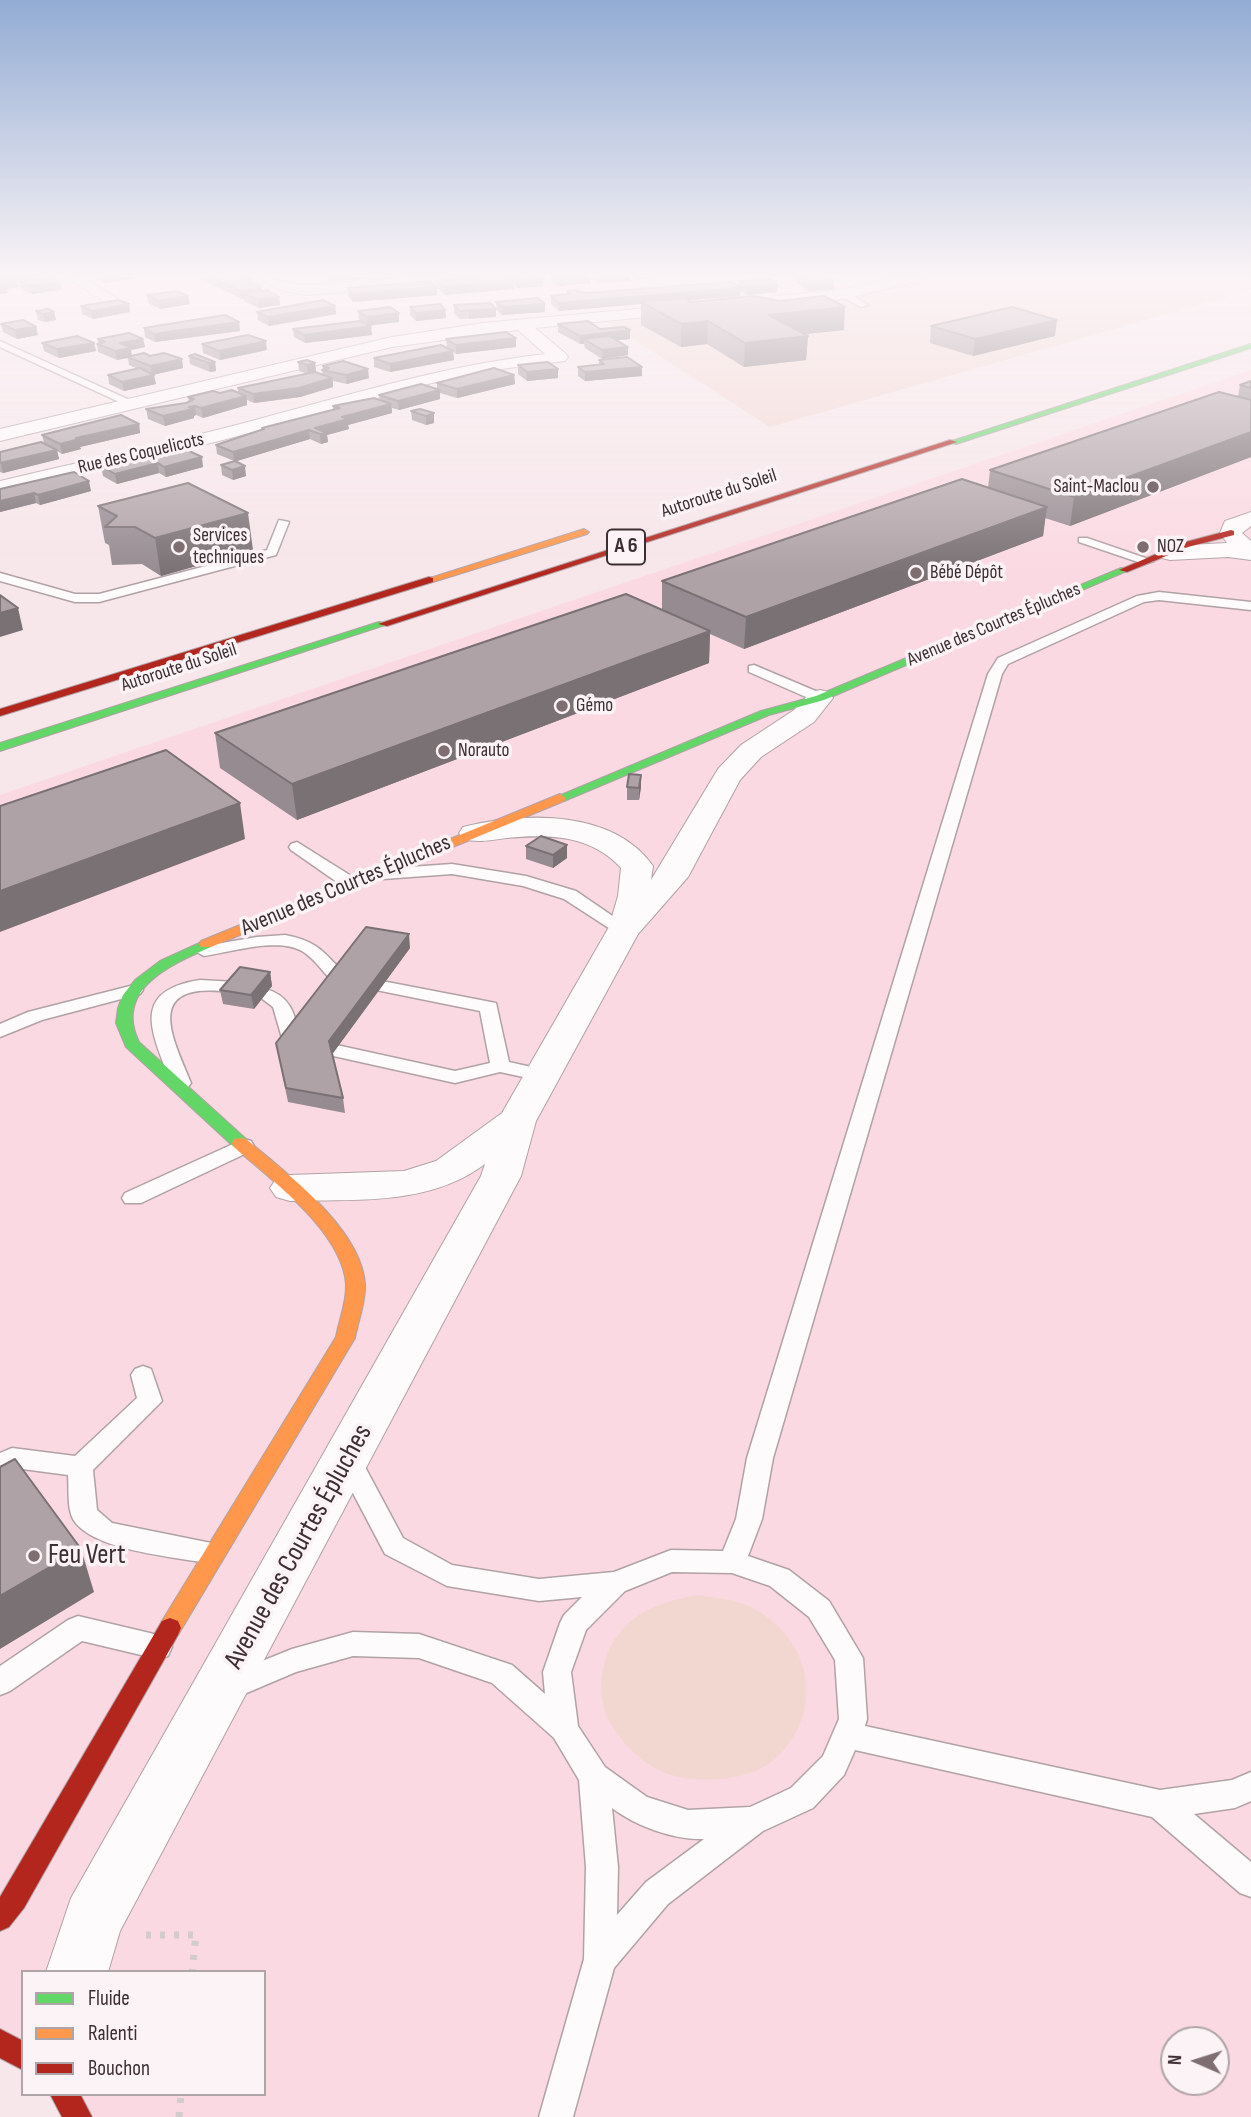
<!DOCTYPE html>
<meta charset="utf-8">
<style>
body{margin:0}
#map{position:relative;width:1251px;height:2117px;overflow:hidden;background:#f7e6ea;font-family:"Sofia Sans Condensed",sans-serif}
canvas{display:block}
.legend{position:absolute;left:21px;top:1970px;width:245px;height:126px;box-sizing:border-box;background:#fbf3f5;border:2px solid #afa4a7;margin:0;padding:9px 12px;list-style:none;font-size:21px;color:#3d2e32}
.legend li{display:flex;align-items:center;gap:14px;height:35px}
.legend b{width:35px;border:2px solid #afa4a7}
.north{position:absolute;left:1160px;top:2026px;width:70px;height:70px;box-sizing:border-box;background:#fbf3f5;border:2px solid #afa4a7;border-radius:50%;rotate:273deg;font-size:19px;font-weight:700;line-height:28px;text-align:center;color:#3d2e32}
.north::after{content:'';display:block;margin:auto;width:24px;height:32px;background:#7e6e72;clip-path:polygon(50% 0,100% 100%,50% 72%,0 100%)}
</style>
<div id="map">
<canvas width="1251" height="2117"></canvas>
<ul class="legend">
<li><b style="height:9px;background:#63d668"></b>Fluide</li>
<li><b style="height:9px;background:#ff974d"></b>Ralenti</li>
<li><b style="height:9px;background:#b3261e"></b>Bouchon</li>
</ul>
<div class="north">N</div>
</div>
<script>
const c = document.querySelector('canvas').getContext('2d');
c.lineJoin = 'round';
function fillPath(path, color) {
  c.fillStyle = color;
  c.fill(path, 'evenodd');
}
function strokePath(path, color, width, dash) {
  c.strokeStyle = color;
  c.lineWidth = width;
  c.lineCap = dash ? 'butt' : 'round';
  c.setLineDash(dash || []);
  c.stroke(path);
}
function label(font, color, halo, rows, align = 'center') {
  c.font = font + ' "Sofia Sans Condensed",sans-serif';
  c.lineWidth = 7;
  c.setLineDash([]);
  c.textBaseline = 'middle';
  c.strokeStyle = halo;
  c.fillStyle = color;
  for (const [text, x, y, turn = 0] of rows) {
    c.save();
    c.translate(x, y);
    c.rotate((+turn || 0) * Math.PI / 180);
    c.textAlign = isNaN(turn) ? turn : align;
    if (halo) c.strokeText(text, 0, 0);
    c.fillText(text, 0, 0);
    c.restore();
  }
}
const built = new Path2D(`
 M1251,370v1747h-1173l-14,-23h200v-122h-241v84l-23,-13v-1248zM1174,2040h42v42h-42z`);
const green = new Path2D(`
 M926,277h325v13l-481,137 -171,-110 274,-27z
 M697,1595c21,3 43,5 61,16 55,32 66,103 18,147 -22,20 -56,23 -85,21 -35,-3 -63,-26 -80,-55 -21,-37 -7,-89 31,-111 17,-10 35,-14 55,-18z`);
const path = new Path2D(`
 M146,1935h50l-4,37
 M179,2117l2,-23`);
const lane = new Path2D(`
 M841,292h6l21,13 -7,2 -20,-11z
 M0,341l134,61 2,2 -8,2 -128,-59z
 M279,520l10,2 -13,33 -177,47h-24l-75,-21v-8l75,21h24l168,-44z
 M1079,538h8l67,23 -10,3 -65,-22z
 M1159,592l92,10v8l-92,-10 -15,2 -136,62 -6,10 -229,784 -11,61 -14,37 41,14 40,31 34,57 4,61 -2,7 295,64 72,-10 19,-8v29l-16,7 -41,6 57,48v35l-11,-4 -88,-76 -297,-67 -11,25 -31,33 -50,23 -95,73 -54,64 -41,149h-34l45,-158 2,-92 -7,-87 -25,-42 -62,-55 -73,-25 -66,-2 -57,16 -66,28 -10,-4 -4,-9 4,-9 72,-29 61,-17 66,2 93,31 33,29 -2,-22 17,-49 4,-8 18,-18 -43,4 -92,-15 -62,-32 -50,-95 4,-7 9,-3 9,3 46,86 49,27 87,14 75,-7 57,-22 52,1 13,-32 11,-61 241,-784 10,-16 139,-62zM672,1572l60,1 38,13 39,31 26,43 4,59 -16,37 -32,32 -41,19 -62,3 -41,-13 -42,-30 -27,-41 -7,-54 15,-42 39,-39zM612,1808c24,18 61,32 92,31l-58,43 -29,33 1,-48z
 M754,665l71,30 2,3 -7,4 -5,-1 -66,-29v-6z
 M297,842l59,37 2,4 -2,4h-12l-53,-37 -2,-3 2,-3z
 M452,864l74,12 50,15 57,39 -3,4h-12l-54,-35 -41,-13 -71,-12 -69,5 -8,-5 8,-5z
 M285,935c33,6 39,18 60,39l3,4 -3,4h-12c-10,-10 -19,-24 -31,-31 -24,-14 -72,1 -98,5l-9,-5 3,-4 59,-10z
 M200,980l36,2 9,5c-7,8 -15,4 -25,4 -76,-6 -47,48 -29,92l-3,4h-14l-3,-4c-18,-49 -43,-92 29,-103z
 M382,981l114,22 13,59 40,9 3,4 -3,4 -7,2 -42,-9 -45,11 -171,-38 -11,-38 -17,-13 9,-5c25,6 30,25 35,48l155,34 35,-8 -10,-52 -104,-21 -3,-4z
 M134,985l9,5 -3,4 -98,26 -42,17v-13l28,-12z
 M244,1139l7,2 3,5 -3,5 -110,52h-16l-3,-5 3,-5z
 M143,1366l8,3 11,32 -69,69 4,40 15,13 109,22 4,8 -4,8 -9,3c-34,-7 -121,-13 -139,-45 -6,-11 -4,-31 -5,-44l-53,-7 -15,6v-21l12,-5 63,8 62,-58 -6,-23 4,-6z
 M78,1616l80,19 10,3 4,9 -4,9 -10,3 -76,-18 -72,50 -10,4v-29l68,-46z`);
const street = new Path2D(`
 M65,277h18l35,22 -8,5 -5,-2z
 M256,277c18,0 32,6 50,8l110,-8h72l-7,4 -175,14 -26,-5z
 M898,277h28l-2,3 -80,19 -69,7 -8,-5 8,-5 69,-7z
 M690,304l6,2 2,3 -2,3 -161,16 30,25 3,4 -3,4 -80,10 -53,12 -209,57 -223,53v-12c71,-17 142,-32 213,-50 111,-28 218,-64 332,-77l-27,-24 -126,17 -392,94v-12l392,-92 91,-14z
 M1251,512v14l-9,7 9,8v19l-23,-3 -58,3 -8,-2 -3,-5 3,-5 8,-2 57,-3 -7,-10 5,-12z
 M820,690l9,2 4,6 -19,24 -53,35 -21,23 -52,97 -50,57 -102,187 -15,55 -401,755 -12,41h-62l25,-74 410,-722 4,-12c-56,42 -128,35 -195,37l-14,-4 -6,-9 6,-9 14,-4 114,-4 32,-10 66,-48 107,-186 9,-31 3,-28c-30,-33 -72,-34 -114,-30 -15,2 -29,5 -44,1l-4,-6 4,-6c61,-15 150,-18 190,39l-2,14 67,-111 23,-24 53,-35 17,-18z`);
const fast = new Path2D(`
 M1251,344v4l-295,96 -7,-2z
 M1121,568l8,2 -305,130 -55,15 -205,86h-8l-2,-3 207,-87 55,-15z
 M379,622l9,2 -388,127v-8z
 M206,940l5,1 2,3 -2,3c-39,17 -98,42 -72,95l107,97 2,4 -2,4h-12l-108,-100 -10,-24 2,-15 5,-13 12,-15 25,-19z`);
const slow = new Path2D(`
 M584,529l5,3 -2,2 -154,48 -9,-2z
 M560,794l6,4 -2,3 -353,146h-10l-2,-3 2,-3z
 M240,1138l6,1c40,34 115,89 119,145 1,18 -7,37 -10,54l-177,297 -8,3 -8,-3 -3,-7 3,-7 174,-284c3,-17 11,-35 10,-53 -4,-53 -75,-104 -112,-137l-2,-4 2,-4z`);
const jam = new Path2D(`
 M950,440l7,2 -570,184 -9,-2z
 M1231,530l3,1v4l-46,12 -61,25 -8,-2 63,-27z
 M429,577l4,1v4l-433,134v-7z
 M170,1618l8,3 3,7 -3,7 -154,273 -15,19 -9,4v-34l162,-276z
 M0,2029l23,12v29l-23,-12z
 M50,2094h30l12,23h-30z`);
const wall = new Path2D(`
 M94,277h40v1l-30,5z
 M196,277h56l1,6 27,22 -21,3 -15,-7v-2h-2z
 M511,277h30l2,2v7l-25,2 -5,-4 1,5 -69,6 -7,-7 -1,-7 74,-2z
 M551,277h79v4l-31,2 -8,-6v6l-33,3 -7,-6z
 M795,277h33l6,4v8l-26,2 -11,-8v-4z
 M739,281l39,4 -1,7 -30,3 -7,-4v5l-53,4 4,2 153,28 -40,4 4,2 -2,24 -62,7 -37,-23 -26,3 -40,-22v-21l-82,7 -8,-7v-8l16,-2v-3l20,2 151,-7z
 M19,282l43,8 -30,4 -11,-5z
 M437,287v8l-84,7 -5,-6v-8z
 M147,295l43,9 -30,5 -12,-6z
 M496,302l49,2v8l-43,3 -5,-5z
 M129,304l1,8 -37,7 -11,-5 -1,-8z
 M454,305l42,4v8l-36,2 -6,-6z
 M335,306l1,8 -67,12 -11,-6 -1,-8z
 M410,307l35,3 1,8 -30,3 -6,-6z
 M36,311l18,1 2,8 -11,2 -7,-2z
 M358,311l41,2v9l-30,3 2,1 1,9 -67,8 -11,-6 -1,-8 70,-6 -4,-4z
 M239,322l1,9 -85,11 -10,-5 -1,-9z
 M1,324l37,11 -21,4 -14,-7z
 M558,324l42,5 30,1v9l-13,1 11,15 -26,4 -17,-11 -1,-4h-4l-22,-12z
 M931,326l124,10 -82,20 -43,-13z
 M516,338v9l-60,7 -3,-2 1,8 -64,12 -16,-5v-9l77,-8 -4,-3 -1,-8z
 M98,339h45l2,8 -14,3 1,6h18l32,3 1,9 -30,7 3,9 -32,7 -15,-7 -1,-9 30,-6 -9,-4 -1,-7 -11,2 -19,-8 -1,-8 1,-1z
 M42,343h52l2,8 -37,7 -15,-7z
 M202,344l65,6 -47,10 -17,-7z
 M189,356l26,6 1,9 -6,1 -20,-8z
 M599,360l43,16 -57,5 -7,-5v-9l21,-3z
 M298,362l17,1 1,9 -8,2 -9,-3z
 M518,365l40,13 -31,3 -9,-7z
 M323,366l46,12 -22,6 -14,-3v6l-33,10 -46,6 -7,-3v5l-44,13 -7,-3 -2,1v2l-29,8 -17,-7 -2,-10 40,-6 3,-2 -1,-4 32,-4h18v-5l84,-13z
 M514,375l1,9 -58,14 -17,-5v6l-41,11 -7,-2v5l-44,12 1,4 -22,6 1,7 -7,2 -11,-5 -75,22 11,15 -13,4 -11,-5 -1,-10 13,-4 -17,-7 -1,-9 46,-15v-2l71,-18v-4l47,-6 -1,-5 58,-6v-6z
 M1251,381v76l-181,69 -25,-8 -2,18 -299,113 -34,-15 -1,29 -412,157 -77,-52 -5,-35 447,-124v-28l326,-93 2,-18 248,-73 2,-12z
 M411,411l23,2v10l-8,2 -14,-5z
 M139,424l1,9 -60,14 1,2 -19,5 -5,-3 2,8 -56,14 -3,-1v-20l44,-9 -2,-8z
 M128,458l75,9 -37,10 -7,-4 -42,11 -14,-8 -2,-10z
 M0,489l91,2 -51,14 -4,-2 -36,9z
 M98,506l155,44 -92,26 -19,-12 -30,1 -3,-20 -4,-2z
 M627,787h14l-2,13h-12z
 M567,845v13l-14,10 -27,-9v-13z
 M410,948l-78,106 11,44 2,15 -57,-11 -12,-59z
 M270,972l2,14 -18,23 -31,-5 -3,-14z`);
const shadedWall = new Path2D(`
 M6,277h25v2l-14,2 2,6 -12,2 1,4 -8,1v-12z
 M103,277h31v1l-30,5z
 M327,277h75l-74,4z
 M591,277v6l-33,3v-8z
 M599,277h31v4l-31,2z
 M637,277h24l-24,3z
 M543,279v7l-25,2v-7z
 M513,281l1,8 -69,6 -1,-8z
 M834,281v8l-26,2 1,-8z
 M60,282l2,8 -30,4 -2,-8z
 M778,285l-1,7 -30,3v-8z
 M261,286l1,8 -19,-1 1,6h-2l-1,-8z
 M437,287v8l-84,7 -1,-8z
 M741,288l-1,8 -96,8 -3,-2v2l-82,7v-8z
 M188,296l2,8 -30,5 -2,-8z
 M279,297l1,8 -21,3 -1,-8z
 M129,304l1,8 -37,7 -1,-8z
 M545,304v8l-43,3v-8z
 M335,306l1,8 -67,12 -1,-9z
 M845,307l-1,23 -76,8 1,-23z
 M496,309v8l-27,2v-8z
 M445,310l1,8 -30,3v-8z
 M54,312l2,8 -11,2 -2,-8z
 M399,313v9l-32,4v-9z
 M1057,320l-2,16 -82,20 2,-17z
 M708,321l-1,23 -26,3v-23z
 M239,322l1,9 -85,11 -1,-8z
 M371,326l1,9 -67,8 -1,-8z
 M36,327l2,8 -21,4 -2,-9z
 M630,330v9l-39,4 -7,-4v5h-4v-8z
 M808,336l-2,24 -62,7 1,-24z
 M516,338v9l-60,7v-9z
 M143,339l2,8 -14,3 1,7 -15,3 -2,-9 5,-8z
 M266,341l1,9 -47,10 -1,-9z
 M94,343l2,8 -37,7 -2,-9z
 M628,347v8l-26,4v-9z
 M453,351l1,9 -64,12v-8z
 M182,359l1,9 -31,7 -1,-9z
 M215,362l1,9 -6,1 -1,-9z
 M315,363l1,9 -8,2 -1,-9z
 M642,367v9l-57,5v-9z
 M368,369l1,9 -22,6 -1,-9z
 M558,369v9l-31,3v-9z
 M154,375l2,9 -32,7 -2,-9z
 M514,375l1,9 -58,14v-9z
 M332,378l1,9 -33,10 -46,6 -1,-9z
 M440,390v9l-41,11 -1,-9z
 M246,396l1,9 -44,13 -2,-10z
 M391,404l1,9 -44,12 1,4 -22,6 1,7 -7,2 -1,-10 -5,-6 27,-11z
 M195,406l1,9 -2,1v2l-29,8 -2,-10z
 M434,413v10l-8,2v-9z
 M139,424l1,9 -60,14 1,2 -19,5 -2,-10 16,-6z
 M309,430l1,9 -76,23 -1,-10z
 M1251,432v25l-181,69 4,-29z
 M57,450l2,9 -56,14 -2,-10z
 M202,457l1,10 -37,10 -2,-10z
 M158,463l1,10 -42,11 -2,-10z
 M245,466l1,10 -13,4 -1,-10z
 M89,481l2,10 -51,14 -2,-10z
 M34,493l2,10 -36,9v-11z
 M1047,507l-4,29 -299,113 2,-32z
 M248,513l5,37 -92,26 -6,-38z
 M18,608l5,22 -23,7v-24z
 M710,631l-1,32 -412,157 -5,-36z
 M641,775v12l-2,13v-12z
 M240,803l5,36 -245,93v-41z
 M567,845v13l-14,10v-13z
 M409,934l1,14 -79,108 -2,-15z
 M270,972l2,14 -18,23 -3,-14z
 M81,1549l13,43 -94,57v-53z`);
const building = new Path2D(`
 M8,277h5l4,2 -17,3v-3z
 M45,277h6l9,5 -30,4 -11,-4z
 M211,277h41v2l-9,1 18,6 -4,1 3,2 -19,2z
 M481,277h28l4,4 -69,6 -7,-6z
 M514,277h27l2,2 -25,2z
 M801,277h27l6,4 -25,2z
 M769,279l9,6 -31,2 -8,-6z
 M431,281l6,6 -85,7 -4,-6z
 M732,282l9,6 -182,15 -8,-7 17,-2 2,-1 -3,-2 7,-1 13,3z
 M267,290l12,7 -21,3 -15,-7z
 M177,291l11,5 -30,5 -11,-6z
 M753,296l27,5 44,-5 21,11 -76,8 39,21 -63,7 -37,-22 -27,3 -40,-22 43,-4 7,4z
 M538,298l7,6 -43,3 -6,-5z
 M118,300l11,4 -37,7 -11,-5z
 M323,300l12,6 -67,11 -11,-5z
 M490,303l6,6 -36,2 -6,-6z
 M440,304l5,6 -29,3 -6,-6z
 M390,307l9,6 -32,4 -9,-6z
 M1012,307l45,13 -82,19 -44,-13z
 M48,309l6,3 -11,2 -7,-3z
 M225,315l14,7 -85,12 -10,-6z
 M23,320l13,7 -21,3 -14,-6z
 M360,321l11,5 -67,9 -11,-6z
 M588,321l12,8 24,-2 6,3 -50,6 -22,-12z
 M506,332l10,6 -60,7 -10,-6z
 M129,333l14,6 -23,4 11,5 -16,3 -18,-7 8,-2 -7,-3z
 M248,335l18,6 -47,10 -17,-7z
 M77,336l17,7 -37,6 -15,-6z
 M609,336l19,11 -26,3 -18,-11z
 M441,345l12,6 -63,13 -16,-6z
 M144,353l6,3 14,-3 18,6 -31,7 -24,-9z
 M195,354l20,8 -6,1 -20,-7z
 M627,357l15,10 -57,5 -7,-5 26,-3 -5,-4z
 M307,360l8,3 -8,2 -9,-3z
 M343,361l25,8 -22,6 -24,-5 7,-2 -6,-2z
 M548,362l10,7 -31,3 -9,-7z
 M140,368l14,7 -32,7 -14,-7z
 M494,368l20,7 -57,14 -20,-6z
 M315,372l17,6 -33,10 -46,6 -15,-6z
 M1251,381v7l-11,-3z
 M421,384l19,6 -42,11 -19,-6z
 M232,390l14,6 -45,12 -6,-2 -6,1 4,2 -30,7 -17,-7 40,-6 8,-4 -6,-2 25,-6 7,2z
 M1219,392l32,8v32l-177,65 -84,-27z
 M374,398l17,6 -49,13 6,2 -33,9 12,5 -7,1 -11,-4 -76,22 -17,-7 48,-16 -2,-1 78,-20 -7,-2z
 M420,409l14,4 -8,3 -15,-5z
 M121,415l18,9 -63,14 3,1 -19,5 -18,-9z
 M41,442l16,8 -57,13v-11z
 M187,450l15,7 -38,10 -6,-4 -43,11 -14,-8 27,-8z
 M235,461l10,5 -13,4 -11,-5z
 M74,472l15,9 -51,14 -4,-2 -34,8v-12z
 M962,479l85,28 -301,110 -84,-36z
 M188,483l60,30 -93,25 -20,-11h-30l12,-11 -19,-10z
 M626,594l84,37 -418,153 -77,-51z
 M0,595l18,13 -18,5z
 M166,750l74,53 -240,88v-85z
 M629,774l12,1 -2,13 -12,-1z
 M541,836l26,9 -14,10 -27,-9z
 M366,927l43,7 -80,107 14,57 -57,-10 -10,-45z
 M240,967l30,5 -19,23 -31,-5z
 M15,1459l66,90 -81,47v-129z`);
const markers = [
 [1153,487,7,"#7e6e72"],
 [179,547,7,"#7e6e72"],
 [1143,547,7,"#7e6e72"],
 [916,573,7,"#7e6e72"],
 [562,706,7,"#7e6e72"],
 [444,751,7,"#7e6e72"],
 [34,1556,7,"#7e6e72"]
];
const farStreetnames = [
 ["Rue des Coquelicots",141,454,-13],
 ["Autoroute du Soleil",719,494,-18],
 ["Avenue des Courtes Épluches",994,625,-23],
 ["Autoroute du Soleil",179,668,-18]
];
const farPoinames = [
 ["Saint-Maclou",1139,487,"right"],
 ["Services",193,536],
 ["techniques",193,558],
 ["NOZ",1157,547],
 ["Bébé Dépôt",930,573],
 ["Gémo",576,706],
 ["Norauto",458,751]
];
const shields = [
 [626,547,38]
];
const shieldNames = [
 ["A 6",626,547]
];
const streetNames = [
 ["Avenue des Courtes Épluches",346,886,-23]
];
const nearStreetnames = [
 ["Avenue des Courtes Épluches",299,1547,-61]
];
const nearPoinames = [
 ["Feu Vert",48,1556]
];
fillPath(built, '#fbd9e2');
fillPath(green, '#f2d7d1');
strokePath(lane, '#b0a2a5', 3);
strokePath(street, '#b0a2a5', 2);
strokePath(fast, '#b0a2a5', 2);
strokePath(slow, '#b0a2a5', 2);
strokePath(jam, '#b0a2a5', 2);
strokePath(path, '#d2cccd', 7, [5, 9]);
fillPath(lane, '#fefbfc');
fillPath(street, '#fefbfc');
fillPath(fast, '#63d668');
fillPath(slow, '#ff974d');
fillPath(jam, '#b3261e');
fillPath(wall, '#968b90');
fillPath(shadedWall, '#7a7175');
fillPath(building, '#afa2a7');
strokePath(building, '#7a7175', 2);
const sky = c.createLinearGradient(0, 0, 0, 574);
sky.addColorStop(0, '#93acd4');
sky.addColorStop(0.48, '#fbf4f6');
sky.addColorStop(1, '#fbf4f600');
c.fillStyle = sky;
c.fillRect(0, 0, 1251, 574);
for (const [x, y, r, color] of markers) {
  const dot = new Path2D();
  dot.arc(x, y, r, 0, 2 * Math.PI);
  c.fillStyle = color;
  c.fill(dot);
  strokePath(dot, '#fbf3f5', 2.5);
}
label('19px', '#3d2e32', '#fbf3f5', farStreetnames);
label('19px', '#3d2e32', '#fbf3f5', farPoinames, 'left');
for (const [x, y, w] of shields) {
  const box = new Path2D();
  box.roundRect(x - w / 2, y - 17.5, w, 35, 5);
  c.fillStyle = '#fbf3f5';
  c.fill(box);
  strokePath(box, '#3d2e32', 2);
}
label('bold 21px', '#3d2e32', null, shieldNames);
label('23px', '#3d2e32', '#fbf3f5', streetNames);
label('28px', '#3d2e32', '#fbf3f5', nearStreetnames);
label('28px', '#3d2e32', '#fbf3f5', nearPoinames, 'left');
</script>
